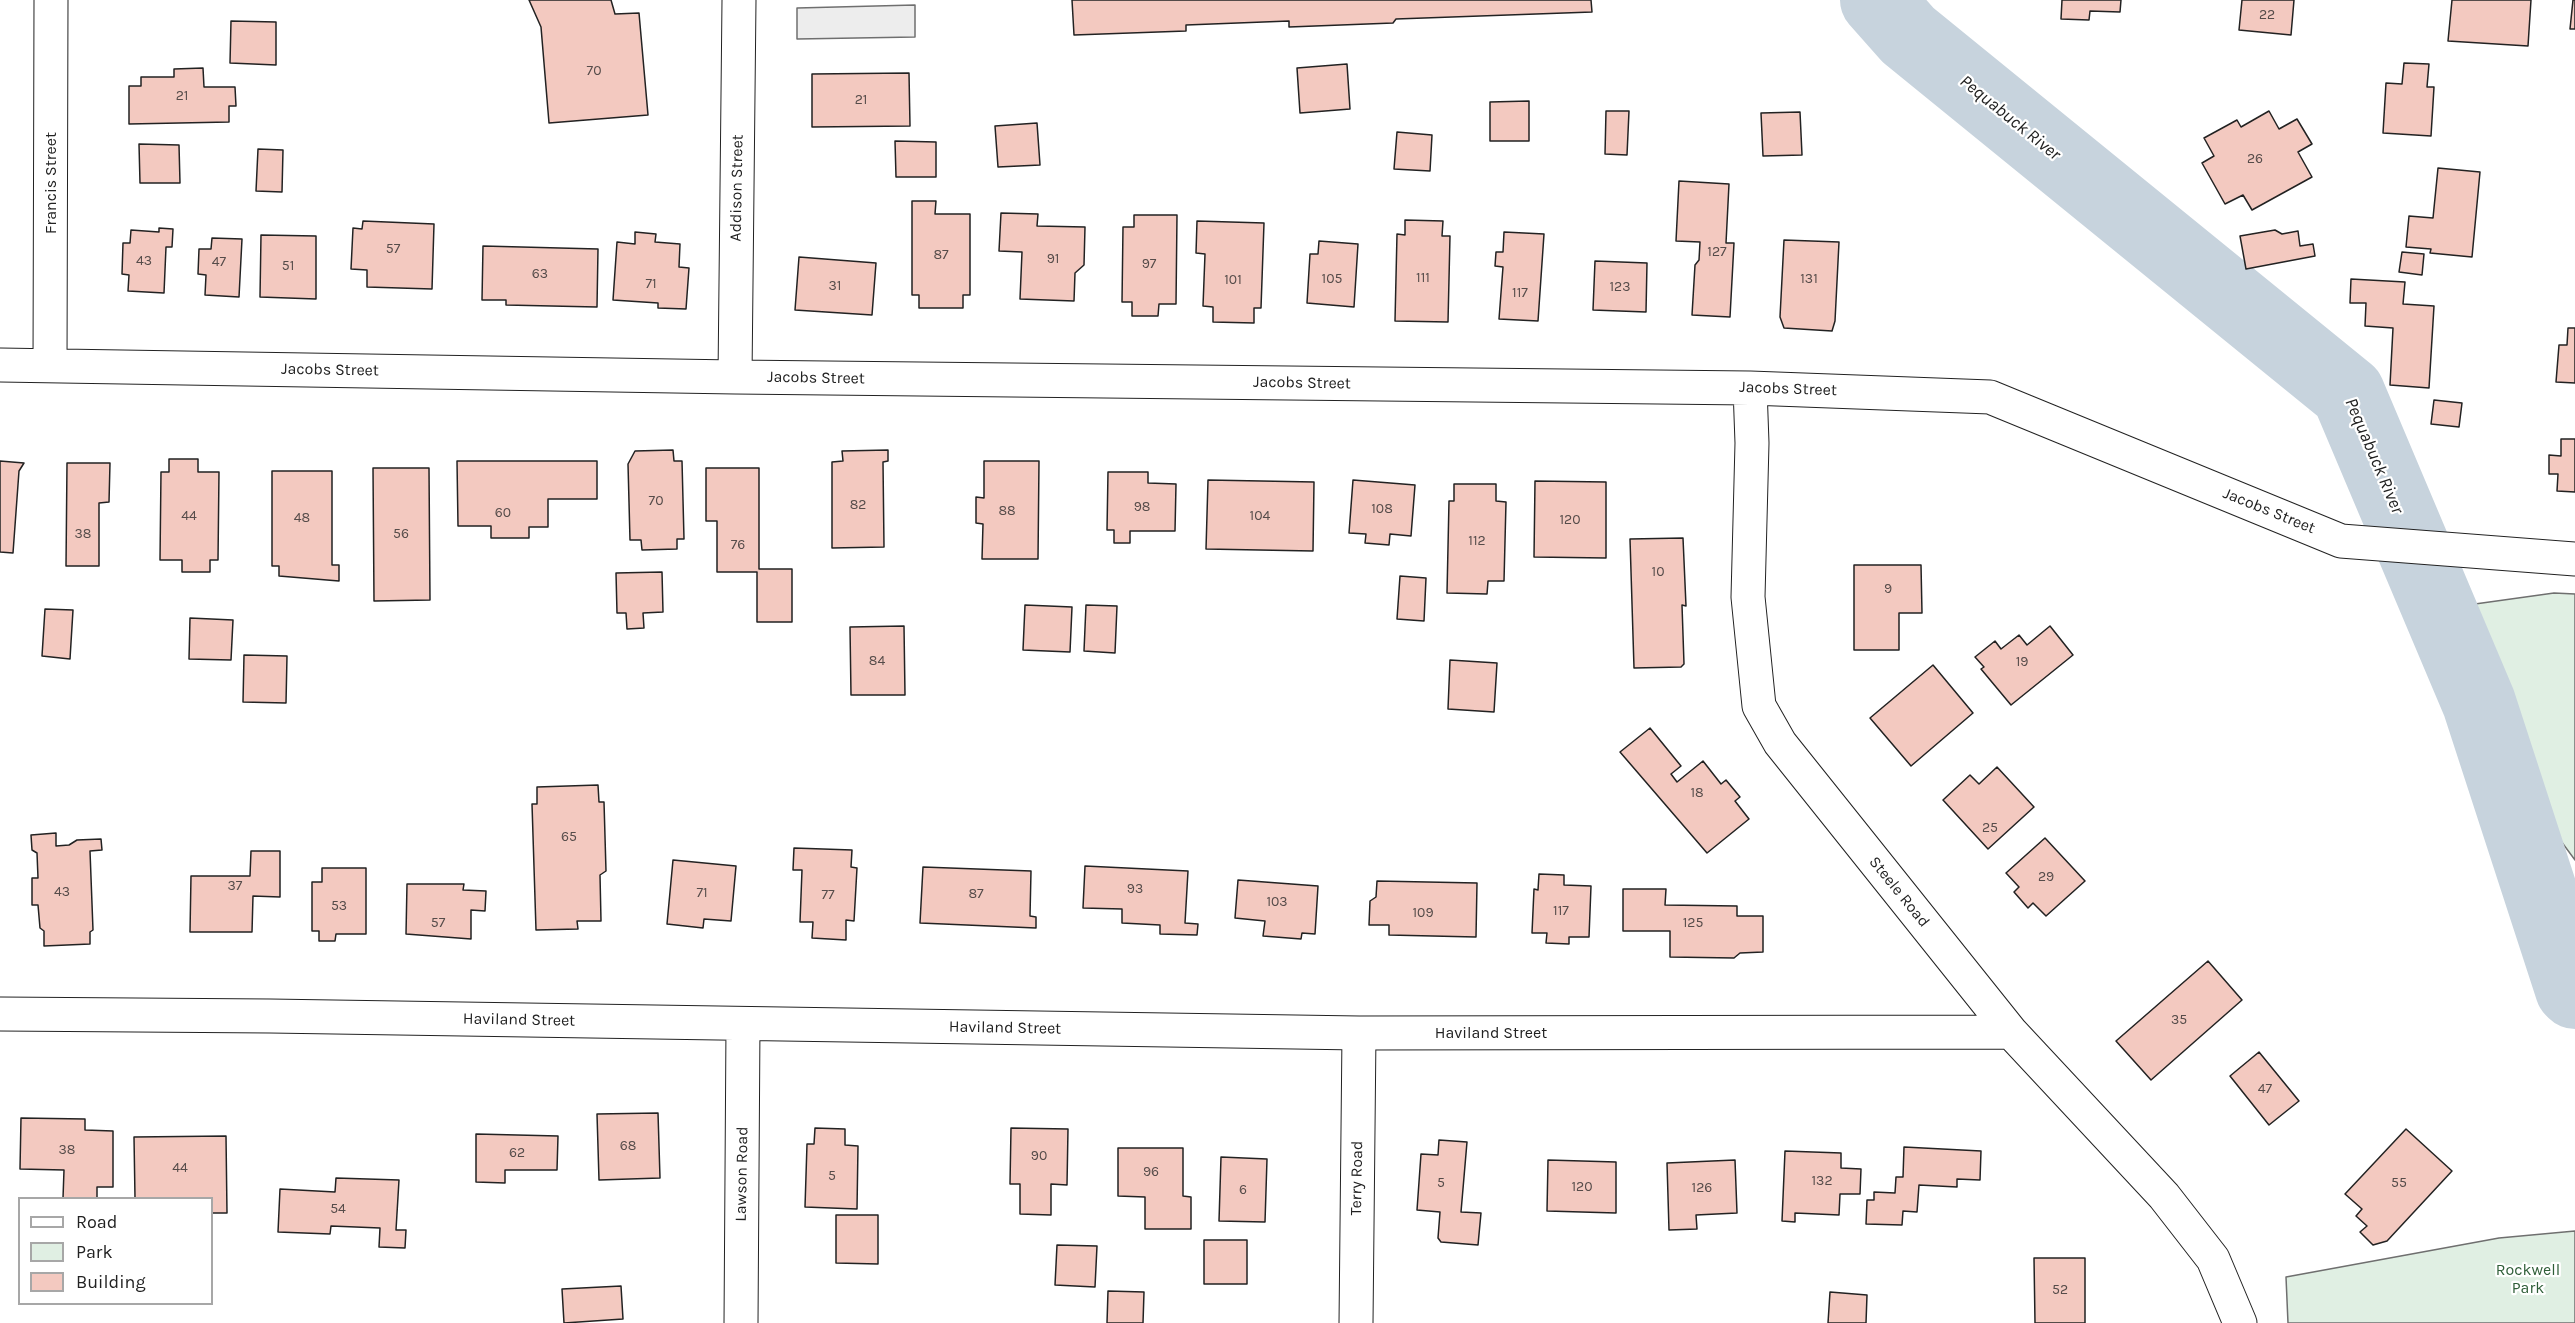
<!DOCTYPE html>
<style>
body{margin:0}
#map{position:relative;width:2575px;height:1323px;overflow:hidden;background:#fff;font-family:Karla,sans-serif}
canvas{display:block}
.legend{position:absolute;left:18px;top:1197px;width:195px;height:108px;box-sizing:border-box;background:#fff;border:2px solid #a7a7a7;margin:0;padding:8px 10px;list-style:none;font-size:18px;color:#222}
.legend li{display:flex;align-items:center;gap:12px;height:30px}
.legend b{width:30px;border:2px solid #a7a7a7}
</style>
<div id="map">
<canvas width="2575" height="1323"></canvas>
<ul class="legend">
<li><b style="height:8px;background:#fff"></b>Road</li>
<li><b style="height:16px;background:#e0efe3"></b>Park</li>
<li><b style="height:16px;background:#f3c9c0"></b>Building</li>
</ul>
</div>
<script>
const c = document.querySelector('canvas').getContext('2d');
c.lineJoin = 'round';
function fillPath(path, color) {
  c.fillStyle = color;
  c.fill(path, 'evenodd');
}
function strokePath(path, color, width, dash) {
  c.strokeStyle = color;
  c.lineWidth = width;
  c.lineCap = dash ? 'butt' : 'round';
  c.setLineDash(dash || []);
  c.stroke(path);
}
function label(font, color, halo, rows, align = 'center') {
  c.font = font + ' Karla,sans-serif';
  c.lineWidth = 4.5;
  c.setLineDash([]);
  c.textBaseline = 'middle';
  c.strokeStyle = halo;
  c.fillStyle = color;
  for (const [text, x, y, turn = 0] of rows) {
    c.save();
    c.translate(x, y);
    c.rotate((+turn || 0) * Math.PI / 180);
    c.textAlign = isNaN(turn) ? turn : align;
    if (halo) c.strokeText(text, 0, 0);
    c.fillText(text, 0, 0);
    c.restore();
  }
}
const green = new Path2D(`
 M2554,593l21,1v266l-88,-119 -12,-137z
 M2575,1231v92h-287l-2,-46 213,-39z`);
const parking = new Path2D(`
 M915,5v32l-118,2v-31z`);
const river = new Path2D(`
 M1877,0l31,35 440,358 131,310 93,286 3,3`);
const building = new Path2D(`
 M529,0h82l4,14 24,-1 9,102 -99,8 -8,-96z
 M1072,0h519l1,12 -196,7 -3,4 -104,4v-6l-103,4v6l-112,4z
 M2062,0h59l-1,12 -30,-1 -1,9 -28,-1z
 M2242,0h52l-3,35 -52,-5z
 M2452,0h79l-3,46 -80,-5z
 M2573,0h2v29h-5z
 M231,21l45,1v43l-46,-2z
 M2404,63l25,1 -2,23h7l-3,49 -48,-3 3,-50 16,1z
 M1347,64l3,45 -50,4 -3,-45z
 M203,68l1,19h31l1,19h-7v16l-100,2v-38h12v-9h33v-8z
 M909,73l1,53 -98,1v-53z
 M1529,101v40h-39v-39z
 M1606,111h23l-2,44 -22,-1z
 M2269,111l10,18 18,-10 15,25 -14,8 14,25 -60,33 -9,-15 -18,9 -23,-41 12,-7 -10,-18 33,-18 4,7z
 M1800,112l2,43 -39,1 -2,-43z
 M1037,123l3,42 -42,2 -3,-41z
 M1397,132l35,3 -2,36 -36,-2z
 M895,141l41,1v35h-40z
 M139,144l40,1 1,38h-40z
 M258,149l25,1 -1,42 -26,-1z
 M2438,168l42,4 -8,85 -42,-4 1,-4 -25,-2 3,-31 24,2z
 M1679,181l50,3 -3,59h8l-4,74 -38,-2 3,-50 4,-5 1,-18 -24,-1z
 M912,201h24l-1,13h35v81h-7v13h-44v-13h-7z
 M1001,213l37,1 -1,12 48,1 -1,38 -9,8 -1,28 -54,-2 2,-47 -23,-1z
 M1134,215h43l-1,89h-17l-1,12h-26v-14h-10l1,-75h11z
 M1405,220l38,1 -1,15h8l-2,86 -53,-1 2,-87 8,1z
 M363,221l71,3 -2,65 -65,-2v-17l-16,-1 2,-41 9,1z
 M1197,221l67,2 -3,85h-7v15l-41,-1v-15l-10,-1 2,-52 -9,-1z
 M159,228l14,1 -1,18h-6l-2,46 -36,-2 1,-16 -7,-1 1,-31h7l1,-13 28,2z
 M2275,230l7,4 16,-3 2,15 13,-2 2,12 -69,13 -6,-33z
 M635,232l21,2 -1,8 25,2 -1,23 10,1 -3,41 -28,-1v-5l-45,-3 4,-58 18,2z
 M1504,232l40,2 -6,87 -39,-2 4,-52 -8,-1 1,-14h7z
 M261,235l55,1v63l-56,-2z
 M212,238l30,1 -3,58 -34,-2 1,-20 -8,-1 1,-25h12z
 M1784,240l55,2 -4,79 -3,10 -48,-3 -4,-11z
 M1319,241l39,3 -4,63 -47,-4 3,-49h8z
 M483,246l115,3 -1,58 -91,-2v-5h-24z
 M2402,252l22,2 -2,21 -23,-3z
 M799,257l77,6 -4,52 -77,-5z
 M1595,261l52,2 -1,49 -53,-2z
 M2351,279l54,3 -2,22 31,2 -5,82 -39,-3 3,-57 -28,-2 1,-23h-16z
 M2568,328h7v55l-19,-1 3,-37h8z
 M2434,400l28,3 -3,24 -28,-3z
 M2561,439h14v53l-18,-1 1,-17h-9v-19l12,1z
 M673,450l1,11h8l2,78h-7v10l-35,1 -1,-10h-11l-2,-76 7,-13z
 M888,450v11l-5,1 1,85 -52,1v-86l11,-1 -1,-10z
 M169,459h29v13h21l-1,88h-8v12h-28v-12h-22l1,-88h8z
 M0,461l24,2 -5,8 -6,82 -13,-1z
 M457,461h140v38h-49v28h-19v11h-38v-12h-33z
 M984,461h55l-1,98h-56l1,-35 -7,-1v-26l8,1z
 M67,463h43l-1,39 -10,1v63h-33z
 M373,468h56l1,132 -56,1z
 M706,468h53v101h33v53h-35v-50h-40v-51h-11z
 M272,471h60v94h7v16l-60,-5v-10h-7z
 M1108,472h40v11l28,1 -1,47h-45v12h-16v-13h-7z
 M1208,480l106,2 -1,69 -107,-2z
 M1353,480l62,5 -4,51 -21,-2 -1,11 -24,-2 1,-9 -17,-1z
 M1535,481l71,1v76l-72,-1z
 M1454,484h42v17l10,1 -2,79h-16l-1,13 -40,-1 2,-92h5z
 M1683,538l3,68 -4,-1 2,59 -3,3 -47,1 -4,-129z
 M1854,565h67l1,48h-23v37h-45z
 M662,572l1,40 -20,1 1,15 -17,1 -1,-16h-9l-1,-40z
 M1400,576l26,2 -2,43 -27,-2z
 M1025,605l47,2 -2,45 -47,-2z
 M1086,605l31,1 -2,47 -31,-2z
 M45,609l28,1 -3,49 -28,-3z
 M190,618l43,2 -2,40 -42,-1z
 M904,626l1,69h-54l-1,-68z
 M2050,626l23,29 -62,50 -30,-36 3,-2 -9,-10 20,-16 6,8 18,-14 8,10z
 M244,655l43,1 -1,47 -43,-1z
 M1450,660l47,3 -3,49 -46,-3z
 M1933,665l40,48 -62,53 -41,-48z
 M1650,728l31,38 -10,8 6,8 26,-21 18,23 5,-4 14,17 -5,4 14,18 -42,34 -87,-101z
 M1997,767l37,40 -46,42 -45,-49 27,-25 9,9z
 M598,785l1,17h5l2,69 -6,4 1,46h-24l1,8 -42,1 -4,-126h5v-17z
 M56,833v13l13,-1 8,-5 24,-1 1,11 -12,1 3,79 -3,2v12l-46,2v-15l-4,-3 -2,-23h-6v-27h6l-1,-25 -5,-3 -1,-15z
 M2045,838l40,43 -39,35 -13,-13 -5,5 -14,-16 5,-5 -13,-14z
 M794,848l58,2 -1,17 6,1 -3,53 -8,-1v20l-34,-2 1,-16h-13l2,-52h-9z
 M251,851h29v46l-27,-1 -1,36h-62l1,-56h59z
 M673,860l63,6 -5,55 -27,-2 -1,9 -36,-4z
 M1085,866l103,5 -3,52 13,1 -1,11 -37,-1v-9l-38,-2v-14l-39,-1z
 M923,867l108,4 -1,45 6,1v11l-116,-5z
 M322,868h44v66h-30l-1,7h-16v-10h-7v-49h10z
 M1539,874l25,1v10l27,1 -2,51h-20v7l-23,-1 1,-10h-15l2,-44 4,1z
 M1238,880l80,6 -3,48 -13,-1 -1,6 -38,-3 2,-15 -30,-3z
 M1377,881l100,2 -1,54 -87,-2v-10h-20l1,-24 6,-4z
 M407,884h57l-1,6 23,1 -1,20 -14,-1v29l-65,-5z
 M1623,889h43l-1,16 72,1v10h26v36l-23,1 -6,5 -64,-1v-26h-47z
 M2208,961l34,39 -91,80 -35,-39z
 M2259,1052l40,49 -30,24 -39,-49z
 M658,1113l2,65 -61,2 -2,-66z
 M21,1118l64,1v11l28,1v56h-16v11h-34l1,-28 -44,-1z
 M815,1128l30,1v16l13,1 -1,63 -52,-2 2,-63h7z
 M1011,1128l57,1 -1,56 -16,-1v31l-31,-1v-30h-10z
 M2406,1129l46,42 -65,70 -14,4 -13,-13 7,-6 -11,-10 6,-7 -17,-15z
 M476,1134l82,2 -1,34h-52v13l-29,-1z
 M226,1136l1,77h-15v-15h-77l-1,-61z
 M1439,1140l28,2 -6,70 20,1 -3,32 -37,-3 -3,-4 2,-26 -23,-2 4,-56 17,1z
 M1904,1147l77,4 -1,29 -23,-1v8l-38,-2 -2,27 -14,-1 -1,14 -36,-1 1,-24h7v-8l21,1 1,-16h7z
 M1118,1148h65v48l8,1v32h-46v-32l-27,-1z
 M1785,1151l56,2v15l20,1 -1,25h-20l-1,21 -44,-2v9l-13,-1z
 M1221,1157l46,2 -2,63 -46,-1z
 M1548,1160l68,2v51l-69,-2z
 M1735,1160l2,53 -41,2 1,14 -28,1 -2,-67z
 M336,1178l63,2 -3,50h10l-1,18 -26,-1 1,-19 -49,-2 -1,8 -52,-2 2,-43 55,3z
 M836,1215h42v49l-42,-1z
 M1204,1240h43v44h-43z
 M1057,1245l40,1 -2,41 -40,-2z
 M2034,1258h51v65h-50z
 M621,1286l2,33 -59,4 -2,-34z
 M1108,1291l36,1 -1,31h-36z
 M1830,1292l37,3 -1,28h-38z`);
const minor = new Path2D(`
 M0,365l735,12 1015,11 240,9 351,144 234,18
 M50,366l1,-366
 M735,377l4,-377
 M1750,388l2,55 -4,154 11,109 21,37 231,289 153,164 49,63 27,64
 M0,1014l270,2 1089,17 652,-1
 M741,1323l2,-299
 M1356,1323l3,-290`);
const numberNames = [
 ["22",2267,15],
 ["70",594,71],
 ["21",182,96],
 ["21",861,100],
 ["26",2255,159],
 ["57",393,249],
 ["127",1717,252],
 ["87",941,255],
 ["91",1053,259],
 ["43",144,261],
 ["47",219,262],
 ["97",1149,264],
 ["51",288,266],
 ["63",540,274],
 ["111",1423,278],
 ["105",1332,279],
 ["131",1809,279],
 ["101",1233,280],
 ["71",651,284],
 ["31",835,286],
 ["123",1620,287],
 ["117",1520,293],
 ["70",656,501],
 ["82",858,505],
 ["98",1142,507],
 ["108",1382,509],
 ["88",1007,511],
 ["60",503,513],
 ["44",189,516],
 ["104",1260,516],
 ["48",302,518],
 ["120",1570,520],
 ["38",83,534],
 ["56",401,534],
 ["112",1477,541],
 ["76",738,545],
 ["10",1658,572],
 ["9",1888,589],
 ["84",877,661],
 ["19",2022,662],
 ["18",1697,793],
 ["25",1990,828],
 ["65",569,837],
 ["29",2046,877],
 ["37",235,886],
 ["93",1135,889],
 ["43",62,892],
 ["71",702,893],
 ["87",976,894],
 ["77",828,895],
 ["103",1277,902],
 ["53",339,906],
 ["117",1561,911],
 ["109",1423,913],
 ["57",438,923],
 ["125",1693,923],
 ["35",2179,1020],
 ["47",2265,1089],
 ["68",628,1146],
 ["38",67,1150],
 ["62",517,1153],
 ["90",1039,1156],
 ["44",180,1168],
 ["96",1151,1172],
 ["5",832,1176],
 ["132",1822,1181],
 ["5",1441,1183],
 ["55",2399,1183],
 ["120",1582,1187],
 ["126",1702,1188],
 ["6",1243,1190],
 ["54",338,1209],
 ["52",2060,1290]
];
const streetNames = [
 ["Francis Street",51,183,-90],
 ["Addison Street",737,188,-89],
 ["Jacobs Street",330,370,1],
 ["Jacobs Street",816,378,1],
 ["Jacobs Street",1302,383,1],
 ["Jacobs Street",1788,389,2],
 ["Jacobs Street",2269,511,22],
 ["Steele Road",1899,892,51],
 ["Haviland Street",519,1020,1],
 ["Haviland Street",1005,1028,1],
 ["Haviland Street",1491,1033],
 ["Lawson Road",742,1174,-89],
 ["Terry Road",1357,1178,-89]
];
const parkNames = [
 ["Rockwell",2528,1270],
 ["Park",2528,1288]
];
const waterNames = [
 ["Pequabuck River",2010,118,39],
 ["Pequabuck River",2374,456,67]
];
fillPath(green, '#e0efe3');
strokePath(green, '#6f6f6f', 1.5);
fillPath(parking, '#ededed');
strokePath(parking, '#6f6f6f', 1.5);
strokePath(river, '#c7d3dd', 74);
fillPath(building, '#f3c9c0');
strokePath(building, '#222', 1.5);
strokePath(minor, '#222', 35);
strokePath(minor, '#fff', 33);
label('14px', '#564c4a', null, numberNames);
label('16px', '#222', '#fff', streetNames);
label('16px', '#2f5e38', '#fff', parkNames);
label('italic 18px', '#222', '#fff', waterNames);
</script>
